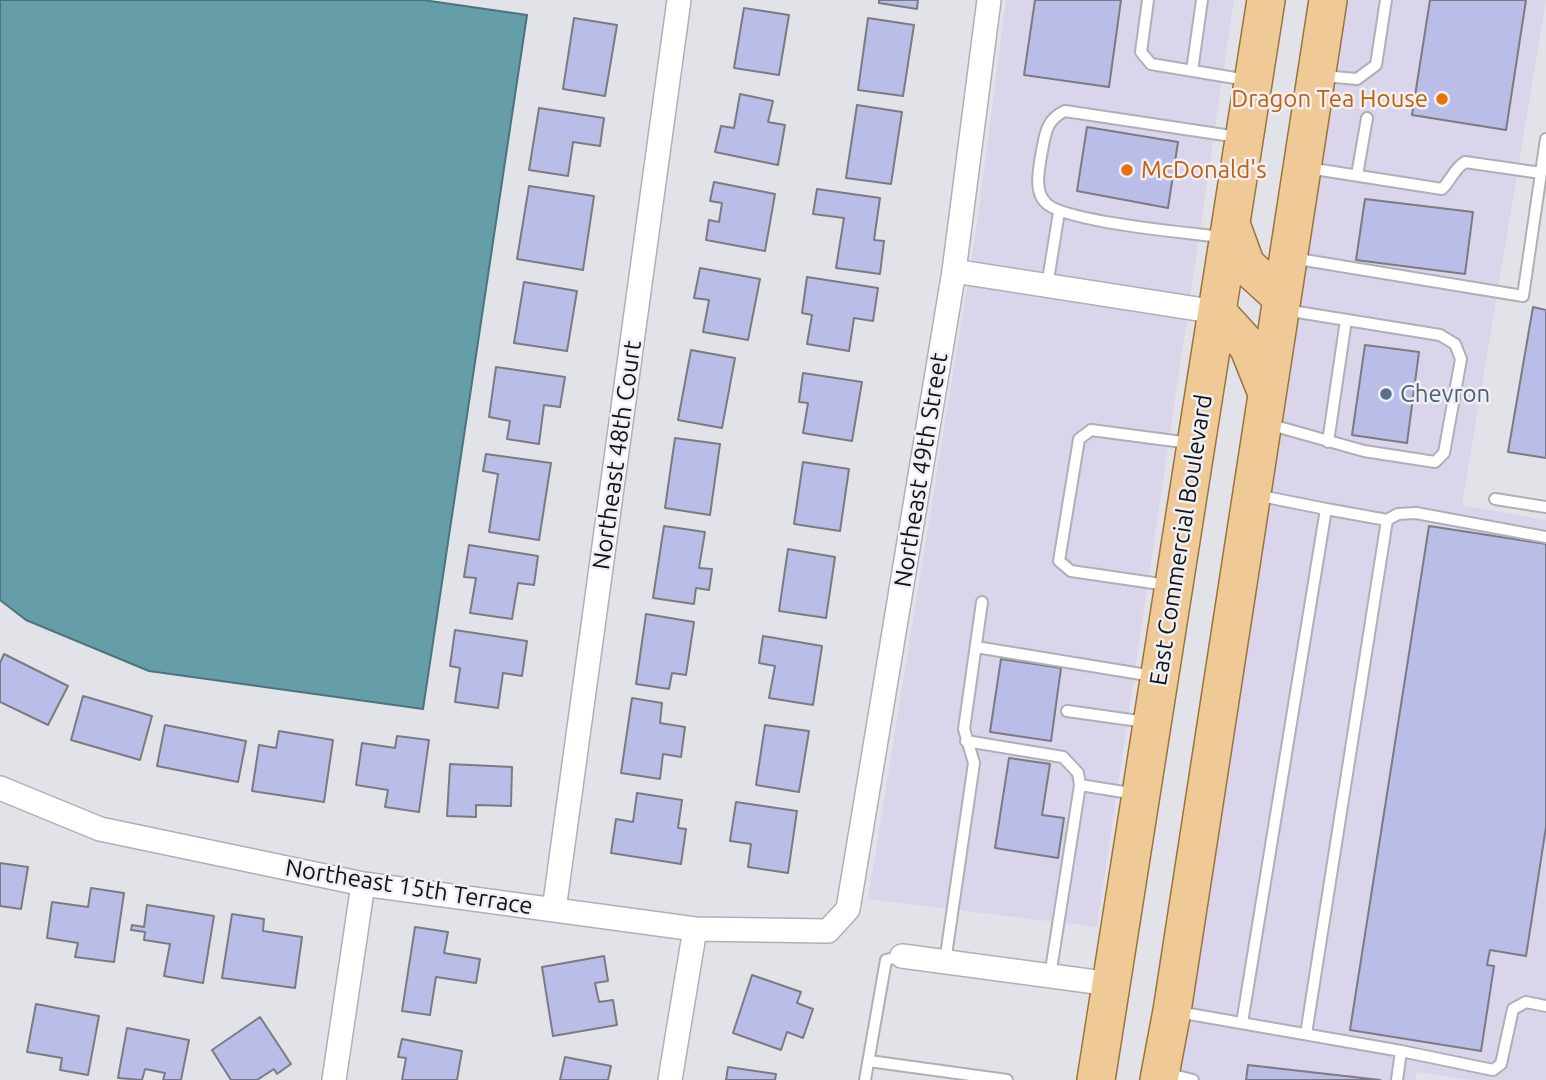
<!DOCTYPE html>
<style>
body{margin:0}
canvas{display:block;background:#e2e2e9}
</style>
<canvas width="1546" height="1080"></canvas>
<script>
const c = document.querySelector('canvas').getContext('2d');
c.lineJoin = 'round';
function fillPath(path, color) {
  c.fillStyle = color;
  c.fill(path, 'evenodd');
}
function strokePath(path, color, width, dash) {
  c.strokeStyle = color;
  c.lineWidth = width;
  c.lineCap = dash ? 'butt' : 'round';
  c.setLineDash(dash || []);
  c.stroke(path);
}
function label(font, color, halo, rows, align = 'center') {
  c.font = font + ' Ubuntu,sans-serif';
  c.lineWidth = 5;
  c.setLineDash([]);
  c.textBaseline = 'middle';
  c.strokeStyle = halo;
  c.fillStyle = color;
  for (const [text, x, y, turn = 0] of rows) {
    c.save();
    c.translate(x, y);
    c.rotate((+turn || 0) * Math.PI / 180);
    c.textAlign = isNaN(turn) ? turn : align;
    if (halo) c.strokeText(text, 0, 0);
    c.fillText(text, 0, 0);
    c.restore();
  }
}
const commercial = new Path2D(`
 M1006,0h228l-137,927 -229,-28 109,-675z
 M1342,0h204l-84,505 84,15v560h-76l-53,-8 -2,8h-246z`);
const water = new Path2D(`
 M0,0h423l104,15 -104,694 -274,-38 -123,-51 -26,-20z`);
const building = new Path2D(`
 M879,0h39l-1,9 -38,-6z
 M1035,0h86l-12,87 -85,-12z
 M1430,0h96l-20,130 -94,-15z
 M744,8l45,7 -10,60 -45,-7z
 M574,18l43,7 -12,71 -42,-7z
 M868,18l46,7 -11,71 -45,-6z
 M740,94l33,7 -5,21 17,3 -7,40 -63,-13 6,-26 13,2z
 M857,105l45,7 -11,72 -45,-6z
 M539,108l65,10 -4,28 -27,-4 -5,34 -39,-6z
 M1087,127l91,15 -10,66 -91,-17z
 M714,182l61,12 -10,57 -59,-11 3,-20 10,2 3,-19 -12,-2z
 M529,186l65,10 -11,74 -66,-11z
 M817,189l63,9 -6,42 10,1 -4,33 -44,-6 8,-50 -31,-4z
 M1365,199l108,13 -8,62 -109,-14z
 M700,268l60,11 -12,61 -45,-8 6,-32 -15,-2z
 M807,277l71,11 -5,33 -19,-3 -5,33 -42,-7 5,-29 -10,-2z
 M524,282l53,9 -10,60 -53,-8z
 M1533,307l13,3v148l-38,-6z
 M1365,345l54,7 -12,91 -55,-8z
 M691,350l44,8 -13,70 -44,-8z
 M496,367l69,10 -5,30 -16,-2 -5,39 -32,-5 3,-18 -21,-4z
 M803,373l59,9 -10,59 -49,-8 5,-30 -9,-1z
 M675,438l45,6 -10,71 -45,-7z
 M486,454l65,9 -12,77 -50,-8 9,-58 -15,-3z
 M803,462l46,7 -9,62 -46,-7z
 M664,526l41,6 -6,36 13,1 -3,21 -13,-2 -2,16 -41,-6z
 M1429,526l117,18v283l-20,129 -36,-6 -3,15 7,1 -13,85 -131,-21z
 M469,545l69,11 -4,29 -16,-2 -6,36 -42,-6 6,-35 -12,-1z
 M788,549l47,8 -9,61 -47,-7z
 M646,614l48,8 -8,53 -14,-2 -3,16 -33,-5z
 M455,630l72,11 -5,35 -19,-3 -5,35 -43,-6 5,-34 -10,-2z
 M763,636l59,10 -9,59 -44,-7 6,-32 -16,-3z
 M4,654l64,32 -20,39 -48,-23v-39z
 M1001,659l60,9 -10,73 -61,-9z
 M83,696l69,20 -12,44 -69,-20z
 M632,698l30,5 -2,20 25,4 -4,30 -18,-3 -3,25 -39,-6z
 M165,725l81,16 -8,41 -81,-16z
 M765,725l44,6 -10,61 -43,-7z
 M279,731l54,9 -9,62 -72,-11 7,-46 17,3z
 M397,736l32,4 -10,72 -34,-5 3,-17 -32,-5 6,-42 33,5z
 M1009,758l41,6 -8,51 22,3 -6,40 -63,-10z
 M450,764l62,3 -1,39 -35,-1v12l-29,-1z
 M637,793l45,7 -4,28 8,1 -5,35 -70,-11 5,-34 17,3z
 M736,802l61,9 -9,62 -40,-6 3,-23 -21,-3z
 M0,863l28,4 -7,42 -21,-3z
 M91,888l33,5 -10,69 -39,-5 3,-14 -31,-5 5,-36 36,5z
 M147,905l67,11 -11,67 -39,-7 6,-32 -26,-4 1,-8 -14,-2 1,-5 12,2z
 M232,914l32,5 -1,12 39,6 -7,51 -73,-10z
 M415,927l33,5 -4,21 36,6 -4,24 -40,-6 -6,38 -28,-4z
 M604,956l4,25 -13,2 4,19 14,-2 4,25 -64,11 -11,-69z
 M752,975l49,17 -4,11 16,6 -10,29 -16,-6 -6,18 -48,-17z
 M36,1004l63,12 -11,59 -28,-5 2,-12 -35,-6z
 M260,1017l31,47 -14,10 -3,-5 -17,11h-26l-19,-30z
 M127,1028l62,12 -8,40h-18l2,-7 -20,-4 -3,11 -24,-2z
 M402,1039l60,12 -5,29h-55l4,-22 -8,-1z
 M565,1057l46,9 -3,14h-48z
 M1248,1065l132,15h-134z
 M728,1067l48,7 -1,6h-49z`);
const lane = new Path2D(`
 M1148,0l-7,52 10,12 96,16
 M1192,71l10,-71
 M1323,76l34,3 19,-14 10,-65
 M1308,168l134,21c9,-9 12,-20 23,-27l76,11
 M1357,175l10,-57
 M1222,237c-31,-4 -161,-15 -177,-35 -11,-12 -6,-32 -4,-46 4,-20 4,-36 24,-45l173,26
 M1292,258l231,38 23,-157
 M1047,286l12,-74
 M1268,424l96,27 71,11 9,-9 17,-94 -6,-15 -15,-9 -155,-25
 M1328,442l18,-122
 M1495,499l51,8
 M1387,520l11,-6 18,-1 130,24
 M1167,585l-96,-14 -12,-10 20,-122 12,-9 99,13
 M976,647l177,29
 M1067,711l79,11
 M966,741l97,16 15,16 2,12 -30,191
 M1080,785l56,9
 M945,962l29,-199 -10,-34 18,-127
 M1178,1012l223,39 -4,29
 M1242,1023l84,-514 -70,-14
 M1306,1034l81,-514 -61,-11
 M1401,1051l92,19 8,-6 12,-55 13,-7 20,4
 M869,1061l138,19
 M1165,1073l28,7
 M865,1080l21,-120 16,-4`);
const street = new Path2D(`
 M954,271l263,41
 M0,788l100,41 263,55 332,45 133,2 20,-22 106,-638 35,-271
 M554,910l125,-910
 M902,956l209,28
 M334,1080l29,-196
 M670,1080l25,-151`);
const primary = new Path2D(`
 M1231,224l15,41 35,32
 M1217,312l31,34 18,45
 M1096,1080l170,-1080
 M1159,1080l13,-69 156,-1011`);
const markers = [
 [1442,99,7,"#e8710a"],
 [1127,170,7,"#e8710a"],
 [1386,394,7,"#5c6f8a"]
];
const foodNames = [
 ["Dragon Tea House",1428,99],
 ["McDonald's",1141,170,"left"]
];
const serviceNames = [
 ["Chevron",1400,394]
];
const streetNames = [
 ["Northeast 48th Court",617,455,-82],
 ["Northeast 49th Street",921,470,-81],
 ["East Commercial Boulevard",1181,540,-81],
 ["Northeast 15th Terrace",409,887,9]
];
fillPath(commercial, '#dad5eb');
fillPath(water, '#659da9');
strokePath(water, '#4c747d', 2);
fillPath(building, '#babde8');
strokePath(building, '#7b7b81', 2);
strokePath(lane, '#afafb6', 14);
strokePath(street, '#afafb6', 26);
strokePath(primary, '#9b733b', 40);
strokePath(lane, '#fff', 10);
strokePath(street, '#fff', 23);
strokePath(primary, '#efca96', 37);
for (const [x, y, r, color] of markers) {
  const dot = new Path2D();
  dot.arc(x, y, r, 0, 2 * Math.PI);
  c.fillStyle = color;
  c.fill(dot);
  strokePath(dot, '#efeff6', 2.5);
}
label('24px', '#c56008', '#efeff6', foodNames, 'right');
label('24px', '#4e5e75', '#efeff6', serviceNames, 'left');
label('24px', '#131315', '#efeff6', streetNames);
</script>
